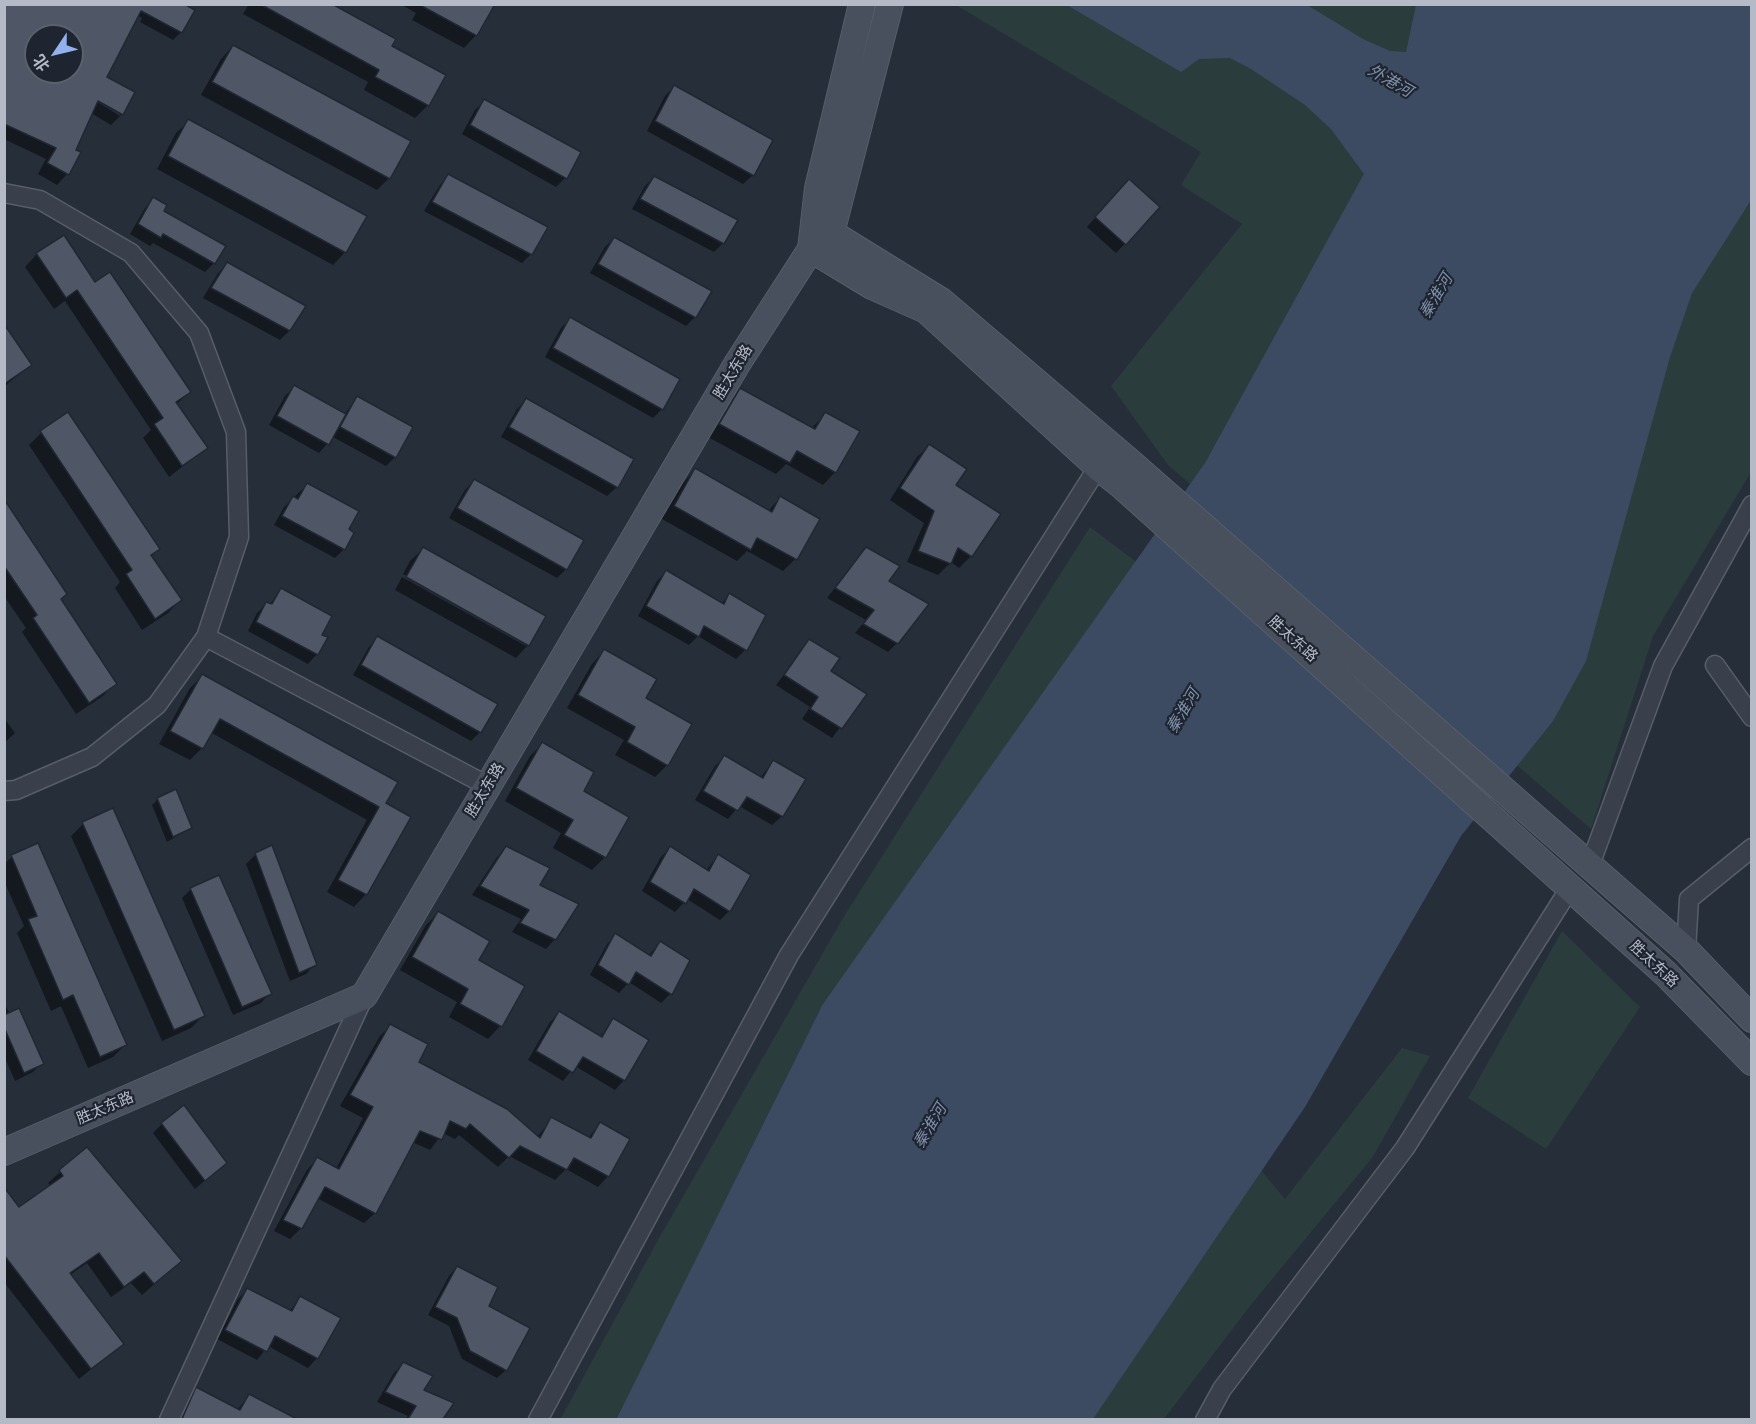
<!DOCTYPE html>
<meta charset="utf-8">
<style>
body{margin:0}
#map{position:relative;width:1756px;height:1424px;overflow:hidden;background:#262e3a;font-family:"Asap Condensed","Noto Sans SC",sans-serif}
canvas{display:block}
.frame{position:absolute;inset:0;border:6px solid #b5bbc6;pointer-events:none}
.north{position:absolute;left:24px;top:24px;width:60px;height:60px;box-sizing:border-box;background:#1e2530;border:2px solid #5a616c;border-radius:50%;rotate:235deg;font-size:16px;font-weight:700;line-height:24px;text-align:center;color:#b5bbc6}
.north::after{content:'';display:block;margin:auto;width:21px;height:27px;background:#93b2ed;clip-path:polygon(50% 0,100% 100%,50% 72%,0 100%)}
</style>
<div id="map">
<canvas width="1756" height="1424"></canvas>
<div class="frame"></div>
<div class="north">北</div>
</div>
<script>
const c = document.querySelector('canvas').getContext('2d');
c.lineJoin = 'round';
function fillPath(path, color) {
  c.fillStyle = color;
  c.fill(path, 'evenodd');
}
function strokePath(path, color, width, dash) {
  c.strokeStyle = color;
  c.lineWidth = width;
  c.lineCap = dash ? 'butt' : 'round';
  c.setLineDash(dash || []);
  c.stroke(path);
}
function label(font, color, halo, rows, align = 'center') {
  c.font = font + ' "Asap Condensed","Noto Sans SC",sans-serif';
  c.lineWidth = 4.5;
  c.setLineDash([]);
  c.textBaseline = 'middle';
  c.strokeStyle = halo;
  c.fillStyle = color;
  for (const [text, x, y, turn = 0] of rows) {
    c.save();
    c.translate(x, y);
    c.rotate((+turn || 0) * Math.PI / 180);
    c.textAlign = isNaN(turn) ? turn : align;
    if (halo) c.strokeText(text, 0, 0);
    c.fillText(text, 0, 0);
    c.restore();
  }
}
const green = new Path2D(`
 M956,5h795v467l-98,164 -62,193 -423,-364 -57,-79 131,-162 -61,-39 20,-33z
 M1090,527l61,46 -169,262 303,364 117,-151 28,8 -58,102 -122,148 -86,113 -604,1 98,-180 185,-322z
 M1562,931l78,76 -94,142 -78,-51z`);
const water = new Path2D(`
 M1067,5h240l56,34 27,12 16,1 10,-47h335v195l-59,93 -22,64 -84,304 -33,60 -92,115 -156,271 -212,312 -477,1 207,-416 382,-541 159,-289 -33,-45 -26,-24 -54,-36 -21,-11 -31,1 -18,13z`);
const shadow = new Path2D(`
 M4,4l125,27 -24,47 28,15 -11,21 -11,11 -20,-12 -24,61 -10,11 -19,-11 8,-15 -42,-20zM36,36h36v36h-36zM92,96l28,16v4l-29,-18z
 M118,4h63v28l-8,8 -33,-18 2,-4z
 M249,4h80l61,43 54,29 -16,29 -13,13 -51,-28 4,-8 -125,-68z
 M400,4h89l-13,31 -12,13 -52,-28 4,-7z
 M233,46l156,132 -12,12 -176,-95 20,-36z
 M674,87l97,54 -18,34 -10,9 -96,-53 18,-35z
 M484,101l81,77 -9,9 -94,-53 13,-24z
 M189,121l156,131 -12,13 -176,-96 19,-36z
 M449,176l82,78 -9,9 -98,-52 16,-26z
 M654,177l69,66 -9,9 -82,-43 13,-23z
 M1120,190l38,18 -42,45 -29,-26z
 M154,199l8,12 52,52 -9,9 -52,-29 -3,3 -20,-12 15,-26z
 M614,238l81,79 -9,9 -96,-53 15,-26z
 M37,254l57,30 95,108 -13,13 30,43 -37,29 -26,-39 8,-8 -86,-129 -11,8 -29,-42z
 M227,264l77,42 -15,25 -9,9 -77,-42 15,-25z
 M570,319l92,90 -9,9 -108,-61 16,-29z
 M4,327l26,38 -26,22z
 M294,387l50,28 13,-17 38,59 -9,9 -53,-29 -14,16 -50,-28 16,-29z
 M741,390l70,39 14,-15 10,58 -12,13 -37,-21 -10,10 -68,-37 20,-35z
 M526,400l91,87 -10,9 -106,-59 16,-28z
 M68,414l90,135 -8,7 30,44 -12,13 -26,17 -27,-42 5,-6 -91,-137 12,-12z
 M929,446l25,40 45,29 -28,41 -12,12 -8,-6 -13,13 -31,-13 17,-39 -34,-23 27,-43z
 M695,470l73,41 12,-13 15,61 -12,12 -36,-20 -10,10 -75,-42 21,-36z
 M474,480l92,89 -9,9 -108,-60 16,-28z
 M307,485l40,45 -3,19 -9,9 -61,-33 10,-18z
 M4,510l56,90 55,83 -12,13 -27,18 -54,-82 4,-4 -22,-32z
 M423,549l121,68 -16,28 -12,13 -121,-68 7,-13 124,69v-3l-123,-69 7,-13z
 M866,549l21,33 10,61 -9,9 -33,-19 11,-13 -39,-22z
 M666,572l55,32 8,-9 16,55 -9,9 -38,-23 -9,9 -51,-29 19,-35z
 M281,590l36,64 -9,10 -60,-33 9,-18 10,-10 2,2z
 M378,638l102,94 -9,9 -118,-66 16,-28z
 M809,641l20,30 36,23 -33,44 -30,-19 8,-12 -34,-22z
 M604,651l40,47 23,67 -12,12 -40,-22 9,-15 -57,-32 25,-44z
 M203,676l181,128 -18,90 -12,13 -27,-15 40,-72 -157,-88 -8,16 -12,12 -31,-16 31,-56z
 M4,718l11,15 -11,10z
 M542,744l40,47 45,26 -22,40 -13,13 -39,-22 8,-15 -56,-32 25,-45z
 M724,757l36,21 13,-16 31,18 -22,36 -10,9 -33,-19 -11,13 -33,-19 20,-34z
 M158,799l32,29 -23,14 -15,-37z
 M83,824l120,192 -12,12 -29,13 -91,-205z
 M506,848l32,37 17,54 -9,10 -34,-17 9,-13 -49,-24 25,-38z
 M670,848l36,23 12,-16 11,56 -9,9 -33,-21 -12,13 -33,-21 19,-34z
 M256,854l59,110 -9,10 -16,7 -44,-117z
 M12,857l114,187 -13,13 -25,11 -27,-62 -10,5 -34,-78 7,-7 -20,-45v-17z
 M191,889l79,104 -9,10 -28,12 -51,-117z
 M438,913l39,47 46,26 -23,40 -12,13 -39,-22 8,-15 -57,-32 26,-45z
 M616,935l32,21 12,-13 10,51 -9,9 -32,-21 -10,11 -29,-18 17,-31z
 M4,1004l38,59 -9,9 -18,9 -11,-25z
 M559,1013l40,24 14,-17 34,21 -23,39 -9,10 -40,-24 -12,15 -35,-21 22,-38zM605,1029h3l-8,15 -3,-1z
 M390,1026l27,37 120,74 15,-18 36,19 12,-14 8,52 -10,11 -32,-18 -11,11 -46,-24 -11,11 -39,-32 -4,4 -12,-6 -13,17 -18,-8 -37,71 -11,10 -47,-25 -16,30 -11,11 -16,-8 33,-61 10,-11 19,10 27,-51 -23,-12 40,-70z
 M162,1124l63,39 -30,26 -42,-56z
 M86,1149l94,112 -38,34 -11,-12 -20,14 -24,-34 -17,12 52,69 -43,35 -75,-97v-76l15,3 32,-23 -3,-3z
 M457,1267l30,40 19,63 -9,8 -35,-19 -13,-33 -21,-11 21,-39z
 M247,1290l42,22 11,-14 17,60 -9,10 -40,-22 -11,14 -40,-21 21,-40z
 M403,1364l19,26 29,13 -9,17h-37l3,-4 -31,-14 17,-29z
 M197,1389l40,21 12,-14 40,21 -2,3h-109l10,-22z`);
const building = new Path2D(`
 M4,4h180l11,6 -13,23 -41,-22 -34,66 28,15 -12,23 -25,-14 -22,49 5,2 -12,23 -22,-12 9,-15 -52,-24zM36,36h36v36h-36z
 M260,4h72l64,35 -4,7 54,29 -17,31 -54,-29 4,-7z
 M418,4h77l-18,32z
 M233,45l178,96 -21,38 -178,-97z
 M674,85l99,55 -19,36 -99,-55z
 M484,99l97,53 -14,27 -97,-54z
 M188,119l179,97 -21,37 -178,-97z
 M448,174l100,53 -16,28 -100,-53z
 M654,176l84,44 -14,24 -84,-45z
 M1129,179l31,28 -34,38 -31,-28z
 M153,197l14,8 -3,6 62,35 -11,18 -52,-30 -2,4 -23,-14z
 M64,235l31,47 15,-10 81,120 -15,10 32,46 -26,18 -28,-42 9,-6 -86,-128 -11,8 -30,-45z
 M614,237l98,54 -16,27 -98,-54z
 M227,262l79,44 -16,25 -79,-43z
 M570,317l110,62 -17,31 -110,-62z
 M4,324l28,41 -28,19z
 M294,385l52,29 -17,31 -52,-29z
 M740,388l75,41 10,-17 35,19 -24,42 -39,-22 -7,12 -71,-39z
 M357,396l56,31 -17,31 -56,-31z
 M526,398l108,61 -16,29 -109,-61z
 M68,412l92,137 -9,6 31,45 -27,19 -29,-45 6,-4 -92,-139z
 M929,444l38,25 -11,16 45,29 -29,43 -14,-9 -7,16 -33,-13 16,-40 -34,-23z
 M695,468l77,44 8,-16 40,23 -23,41 -40,-22 -6,12 -77,-44z
 M474,479l110,61 -17,30 -110,-62z
 M307,483l52,28 -10,18 5,4 -9,17 -63,-34 11,-20 5,3z
 M4,499l63,95 -6,5 56,85 -28,19 -56,-85 4,-3 -33,-49z
 M423,547l123,69 -17,30 -123,-69z
 M866,547l34,19 -11,15 40,23 -31,40 -35,-20 11,-14 -39,-22z
 M666,570l58,34 5,-11 37,22 -19,36 -43,-25 -5,11 -53,-31z
 M281,588l51,28 -10,19 6,2 -10,18 -62,-33 10,-20 6,2z
 M377,636l121,68 -17,29 -120,-68z
 M809,639l31,19 -9,13 36,23 -25,35 -32,-20 8,-12 -34,-22z
 M604,649l53,30 -11,19 46,26 -24,42 -41,-24 8,-15 -57,-32z
 M202,674l196,108 -12,21 25,14 -44,78 -29,-15 41,-73 -159,-88 -17,30 -33,-18z
 M542,742l52,30 -10,19 45,26 -23,41 -42,-23 9,-15 -57,-32z
 M724,755l39,23 10,-18 33,19 -23,38 -36,-20 -9,14 -35,-20z
 M176,789l16,39 -19,9 -16,-39z
 M113,808l92,208 -31,14 -92,-208z
 M38,843l89,202 -27,12 -27,-62 -10,5 -35,-81 9,-3 -26,-61z
 M272,845l45,120 -18,8 -44,-120z
 M506,846l44,22 -10,17 39,19 -23,36 -36,-17 9,-13 -49,-24z
 M670,846l39,25 9,-17 33,21 -21,37 -36,-23 -8,15 -36,-22z
 M219,875l53,119 -30,13 -52,-119z
 M438,911l52,30 -11,19 46,26 -23,41 -42,-23 8,-15 -56,-32z
 M615,933l36,23 9,-15 30,19 -18,35 -36,-23 -7,13 -31,-20z
 M19,1008l25,56 -20,9 -20,-46v-12z
 M559,1011l43,26 11,-19 36,22 -24,41 -42,-24 -10,16 -37,-22z
 M390,1024l38,20 -9,18 88,47 33,29 11,-21 40,21 9,-16 30,17 -21,38 -35,-19 -7,12 -47,-24 -11,12 -39,-34 -4,5 -16,-8 -8,19 -22,-9 -44,83 -51,-27 -23,42 -19,-9 34,-63 22,12 34,-62 -23,-12z
 M184,1105l43,58 -22,18 -44,-58z
 M87,1147l95,114 -28,23 -10,-12 -20,15 -25,-34 -29,20 54,71 -33,25 -87,-114v-68l15,20 44,-31 -4,-6z
 M457,1266l41,21 -9,19 41,22 -23,43 -37,-20 -13,-33 -22,-11z
 M247,1288l45,23 8,-15 41,22 -23,41 -43,-23 -8,16 -42,-22z
 M403,1362l30,14 -9,14 30,13 -11,16h-35l8,-13 -31,-14z
 M196,1387l44,23 9,-16 48,25h-115z`);
const street = new Path2D(`
 M4,193l36,7 91,53 68,80 37,99 3,105 -33,100 -49,68 -65,52 -76,33 -12,1
 M206,637l282,149
 M1715,665l37,52
 M1590,865l73,-199 89,-161
 M1686,950l3,-51 63,-51
 M169,1420l195,-424
 M538,1420l251,-465 309,-488 7,-7
 M1205,1420l17,-31 183,-241 165,-260`);
const secondary = new Path2D(`
 M862,4l-44,184 -7,61 61,37 54,24 172,157 23,18 545,489 86,88
 M831,233l110,68 191,163 554,486 66,69
 M4,1152l360,-156 373,-632 74,-115 20,-16 59,-229`);
const streetNames = [
 ["胜太东路",733,372,-59],
 ["胜太东路",1293,639,42],
 ["胜太东路",485,790,-59],
 ["胜太东路",1654,964,43],
 ["胜太东路",105,1108,-23]
];
const waterNames = [
 ["外港河",1390,81,30],
 ["秦淮河",1436,296,-59],
 ["秦淮河",1183,711,-59],
 ["秦淮河",930,1126,-59]
];
fillPath(green, '#2b3c3d');
fillPath(water, '#3d4b62');
fillPath(shadow, '#0007');
fillPath(building, '#4f5665');
strokePath(building, '#202732', 1.5);
strokePath(street, '#575e69', 21);
strokePath(secondary, '#575e69', 28);
strokePath(street, '#39404b', 18);
strokePath(secondary, '#484f5d', 26);
label('15px', '#b5bbc6', '#1e2530', streetNames);
label('italic 16px', '#7f90ab', '#1e2530', waterNames);
</script>
